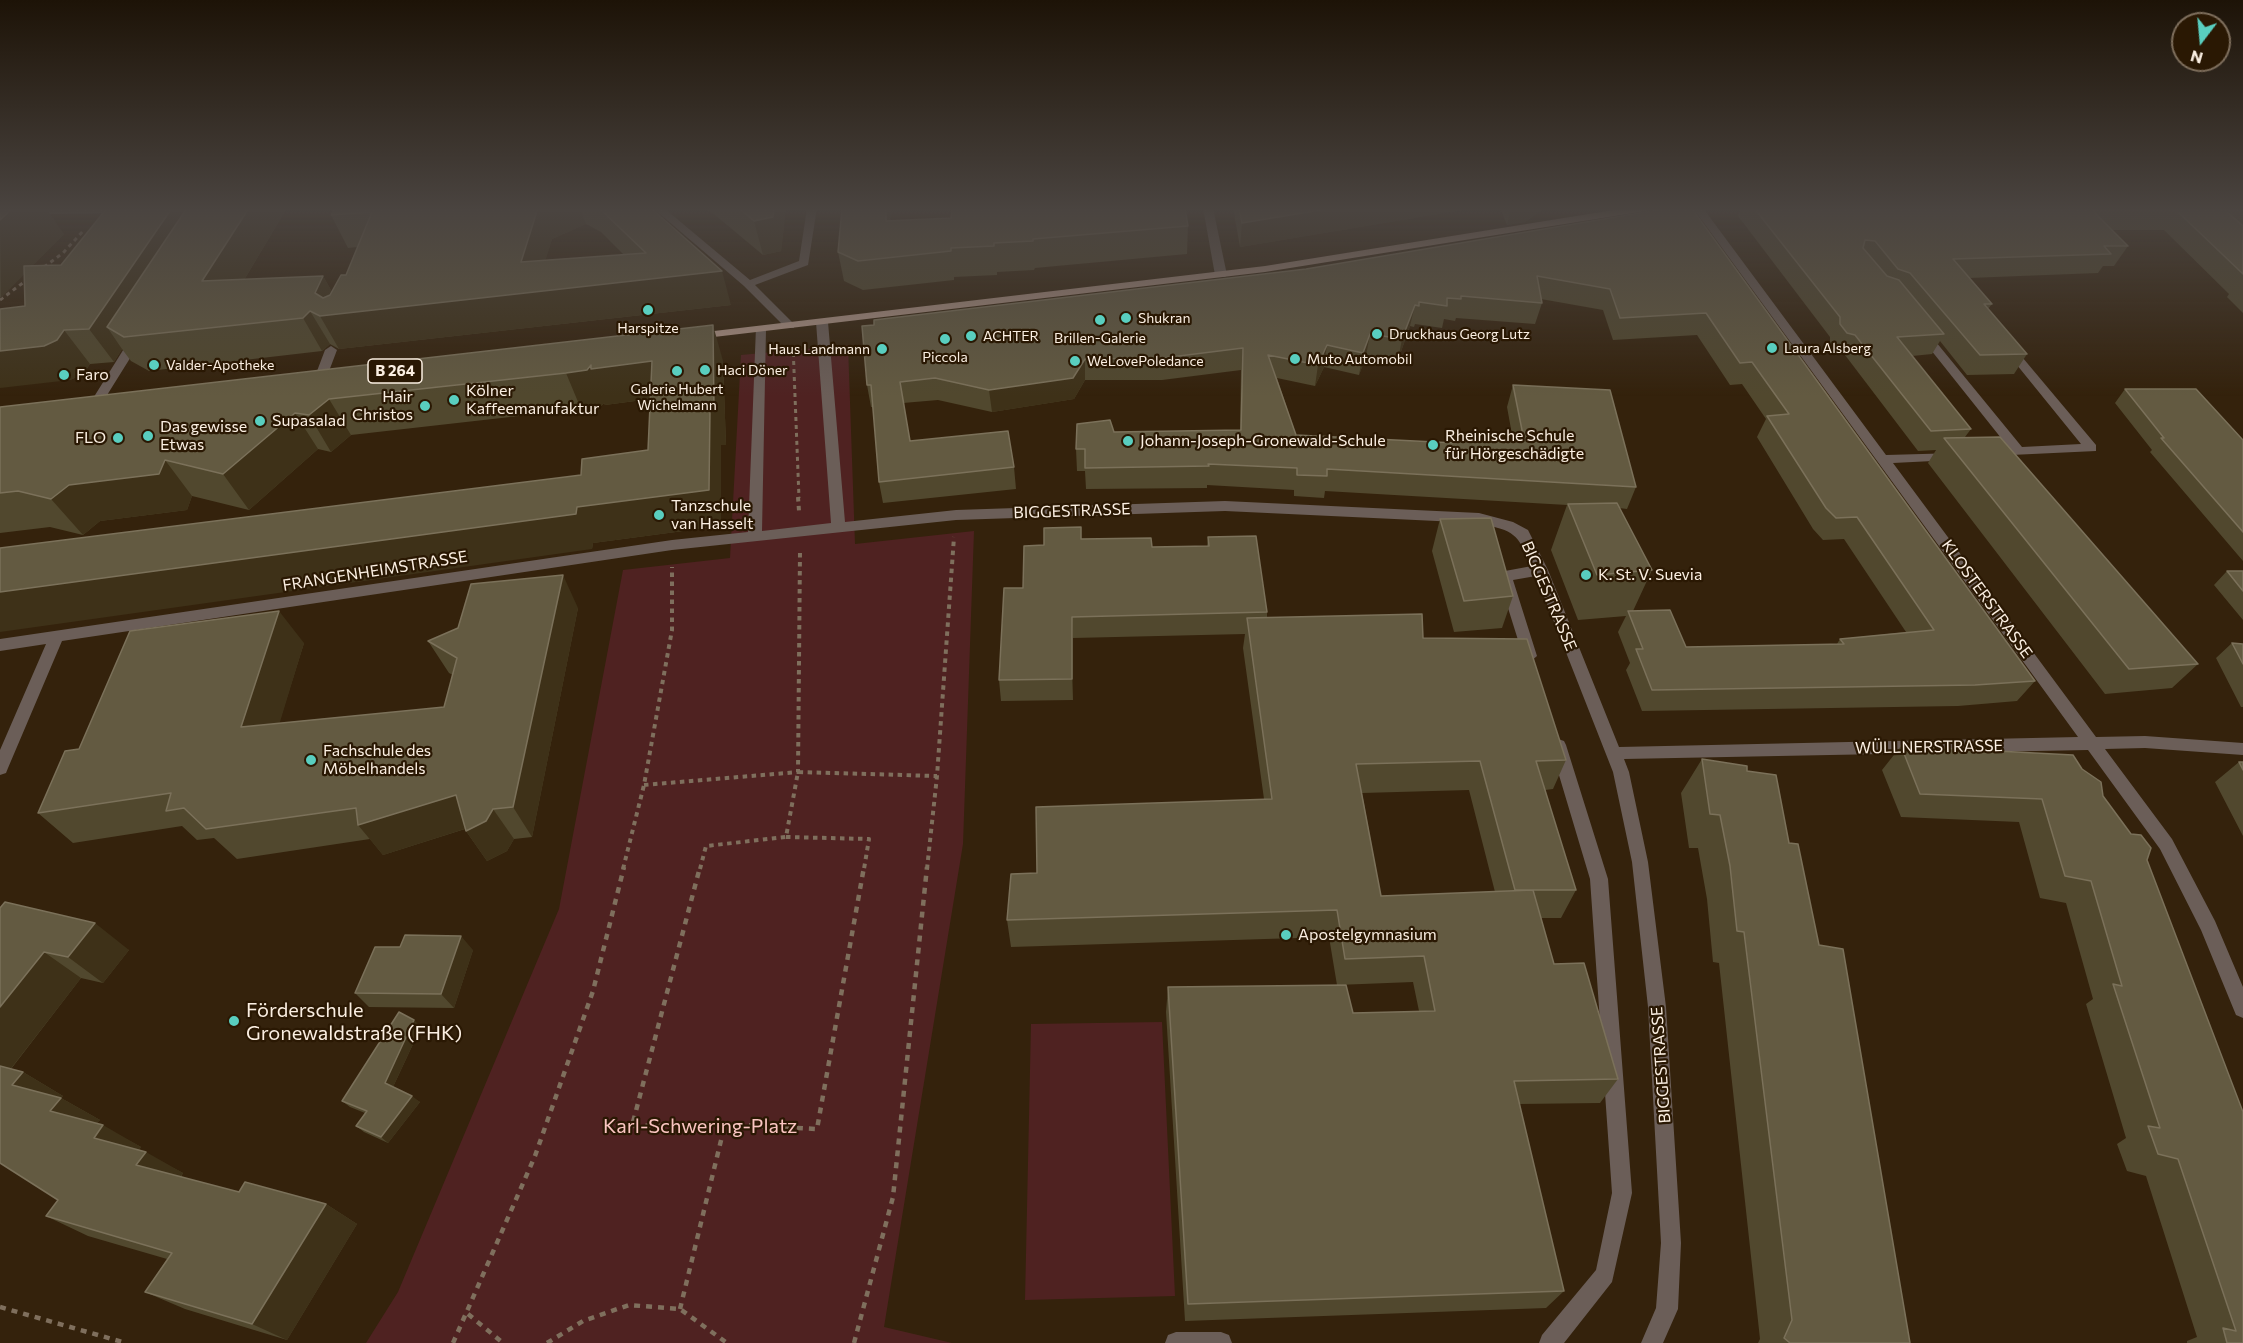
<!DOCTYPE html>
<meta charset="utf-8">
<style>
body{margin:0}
#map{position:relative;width:2243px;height:1343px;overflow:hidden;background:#34220c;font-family:Commissioner,sans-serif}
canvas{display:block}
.north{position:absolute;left:2171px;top:12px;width:60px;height:60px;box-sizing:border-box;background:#2a1803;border:2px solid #7e6e5c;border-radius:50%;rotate:196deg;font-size:16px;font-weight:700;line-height:24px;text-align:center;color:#fbefe2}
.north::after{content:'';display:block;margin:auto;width:21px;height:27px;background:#59cebf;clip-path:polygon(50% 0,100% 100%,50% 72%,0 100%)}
</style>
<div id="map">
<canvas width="2243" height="1343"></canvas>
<div class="north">N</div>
</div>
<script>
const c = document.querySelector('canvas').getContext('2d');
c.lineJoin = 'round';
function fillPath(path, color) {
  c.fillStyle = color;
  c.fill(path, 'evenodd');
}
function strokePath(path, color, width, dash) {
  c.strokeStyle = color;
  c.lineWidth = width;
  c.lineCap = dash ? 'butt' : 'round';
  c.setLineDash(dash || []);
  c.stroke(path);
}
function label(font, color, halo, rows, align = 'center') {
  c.font = font + ' Commissioner,sans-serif';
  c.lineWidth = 4.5;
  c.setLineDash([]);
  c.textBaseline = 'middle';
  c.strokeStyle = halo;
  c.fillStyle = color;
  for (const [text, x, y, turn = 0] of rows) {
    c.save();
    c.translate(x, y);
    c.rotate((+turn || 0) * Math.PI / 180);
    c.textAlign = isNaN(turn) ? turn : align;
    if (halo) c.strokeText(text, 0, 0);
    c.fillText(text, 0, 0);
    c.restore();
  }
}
const green = new Path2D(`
 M848,345l7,199 119,-13 -11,313 -79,483 68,16h-586l32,-51 161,-383 64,-339 107,-12 11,-203z
 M1162,1022l13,274 -150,4 6,-276z`);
const pathFar2 = new Path2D(`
 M44,267l19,-14 21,-23
 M0,300l28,-21
 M793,345l6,153`);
const pathFar1 = new Path2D(`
 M798,497l1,14
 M644,785l154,-13 2,-220
 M786,837l83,2 -5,30
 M623,869l21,-84 28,-155v-63
 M700,869l6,-23 80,-9 12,-65 139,4
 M927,869l10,-93 17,-239`);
const path = new Path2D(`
 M725,1124l92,5 47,-262
 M0,1307l126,36
 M680,1309l45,-185 -93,2 68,-259
 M468,1314l35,29
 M453,1343l82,-187 58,-165 31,-124
 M547,1343l36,-22 46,-16 51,4 47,34
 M854,1343l39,-146 34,-330`);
const minor = new Path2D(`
 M129,208v4l-4,1 -125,2v-6z
 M653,208h11l86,72 49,-19 8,-53h10l-9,57 -53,20 39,39v4h-8l-42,-42z
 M1203,208h10l14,67 -2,2h-8l-2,-2z
 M1693,208h10l183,247 72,-2 1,3 -6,4 -60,3 203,274 49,-1 98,7v12l-98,-7 -40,1 67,90 43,82 28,66v31l-7,-3 -35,-85 -41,-81 -72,-99 -464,9 5,13 19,90 18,145 15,236 -3,66 -15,34h-22l15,-35 5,-65 -13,-236 -16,-145 -19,-90 -77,-196 -23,4 24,76 -7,6 -7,-6 -25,-80 7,-5 27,-5c-16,-34 -16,-34 -53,-43l-254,-12 -269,9 -284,30 -610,91 -54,127 -2,5 -6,2v-25l46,-106 -46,7v-12l672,-99 76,-8 8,-205h8l2,2 -4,202 69,-8 -15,-201 6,-3 6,3 17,200 111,-12 269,-9 254,12 34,9 15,8 20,40 71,177 459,-10z
 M1923,330l4,1 95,116 59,-3 -77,-95 -2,-2 6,-4 4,2 84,100v6l-106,5v-6l19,-2 -90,-113 -2,-2z
 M136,336l6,3 -43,69 -6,4 -4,-1 -2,-3 43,-69z
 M331,346l6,4 -11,29 -6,4 -4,-1 -2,-3 11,-29z
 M1558,739l6,2 2,4 42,134 24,314 -20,89 -48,61h-25l3,-8 54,-65 16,-77 -22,-314 -40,-134 2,-4z
 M1176,1332h45l8,3 3,8h-67l3,-8z`);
const major = new Path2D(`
 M1626,208h25l-5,3 -381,61 -568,67 -6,-3 6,-3 568,-67z`);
const wall = new Path2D(`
 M0,208l64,26 -32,32 29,-1 46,-57h180l-43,72 79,-4 9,16 14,-17 11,-28 -9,1 -17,-33 4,-7h316l80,97 -392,44 -9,-5 -8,7 -173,20 -18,-10 -9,-12 -8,13 -24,2 -7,10 -13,6 -45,-74 -1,-32 -24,24zM586,224l15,8 23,23 -79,5 7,-21z
 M705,208h81l-5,43 -18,4 -48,-40z
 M1233,208h241l-234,39z
 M1500,208h45l-20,14 -18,3z
 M1669,208l366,473 -18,20 -59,5 -316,5 -16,-41 4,-7 -12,-31 8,-16 -48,4 -27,-70 16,-45 -242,-14 -1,7 -30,-2v-6l-87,-5v3l-121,1 -1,-18h-8l-1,-22 38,-17 126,-2 1,-60 -79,10h-77l-11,19 -82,13 -54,-12 -35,3 7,38 104,26 2,22 -133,14 -4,-21 -6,-75h-2l-4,-22 439,-116zM1541,299l62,11 10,30 84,-5 33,50 12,-1 24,35 -9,18 56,92 10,11 21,-1 62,93 -66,7 -3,5 -151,3 -53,-36 19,-41 -33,-62 8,1 9,-22 -123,-102 -6,22 6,33 -59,-3 -2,6 -156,-8 -19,-57 38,8 9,-19 35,8 7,-19 32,4 12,-34 4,1 1,-3 27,4 2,-9 11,2 1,-3 79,6 7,-21z
 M1741,208h502v105l-16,-16 2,-3 -65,-64h-52l16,16 -14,20h-11l-5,7 -129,5 23,26 -4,5 39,45 -13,20 -47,1 -27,-34 -8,13 -20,2 59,73 -6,8 233,227 -26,24 -67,6 -177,-231 8,-13 -18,1 -73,-96 -8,-2 -7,-9v-7l-92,-121z
 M891,221l297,5 -1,28 -152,14 -1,2 -37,2v3l-43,2v3l-91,10 -19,-9 -6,-29z
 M723,361l3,84h-5v81l-128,17 -1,6 -11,-74 67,-25 2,-51 -45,6 -1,-2 -3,3 -20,3 -230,26 -20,17 -13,-3 -69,61 -57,-14 -5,14 -87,11 -17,14 -33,-8 -50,6v-126z
 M2125,389l118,51v121l-93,-109 2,-2 -37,-47z
 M1440,519l73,77 -11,32 -48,4 -22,-81z
 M1208,537l59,75v5l156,21 143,122 -13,29 -8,1 31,100 -15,28h-20l13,46 64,115 -18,24 -81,1 45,187 -18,17 -361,13 -19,-309 2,-25 185,26 66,-2 -6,-29 -76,3 -8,-48 -318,10 -4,-27 30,-47 227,-74 -21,-151 2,-14 -172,4v62l-72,1 -2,-21 24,-92 21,-43 38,-6 70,8 55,-1zM1469,790l26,102 -114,4 -19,-103z
 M2227,571h16v49l-29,-35z
 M578,608l-46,229 -18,2 -7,12 -20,10 -21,-30 -1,-2 -82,26 -13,-16 -133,20 -23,-21 -17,2 -15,-14 -109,17 -35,-30 41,-64 225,-106 -25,80 165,-16 9,-32 -4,-2 -21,-32z
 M2232,643l11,1v63h-2l-25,-49z
 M1901,746l181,23 21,27 44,64 96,483h-56v-2l10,-4 -51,-161 -19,-5 -10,-27 9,-6 -40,-134 7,-5 -27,-96 -26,-5 -21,-76 -118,-5 -19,-47z
 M1702,759l45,12 42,72 30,102 91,398h-152l2,-4 -41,-376 -6,-1 -6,-63 -9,-51h-9l-8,-55z
 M2239,762h4v74l-28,-54z
 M0,908l129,42 -26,33 -22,-5 -70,91 12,3 40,24 -2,2 39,22 -3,3 44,24 -2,3 44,23 -2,4 58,15 87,12 31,20 -70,116 -102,-31 -40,-17 22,-33 -79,-23 -42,-20 12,-16 -58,-37z
 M473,950l-19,58 -85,-1 -14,-14z
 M421,1027l-28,60 27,15 -32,41 -24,-11 -8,-6 9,-13 -15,-6 -8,-6z`);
const shadedWall = new Path2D(`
 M13,208h33l18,26 -63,64 -1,-78z
 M172,208h41l-106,119 15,22 -8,13 -25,-33z
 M249,208h38l-64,107 -21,-34z
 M538,208h42l6,16 -34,15 -16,53 186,-21 9,34 -392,44 -19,-33 -5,-23 8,-17 19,33 179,-47z
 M774,208h12l-5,43 -18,4 -9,-34z
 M886,208h5l-1,42 -4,-29z
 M1333,208h141l-234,39 2,-24z
 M1511,208h34l-20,14 -18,3z
 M1415,305l-5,21 -12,34 4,-21z
 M310,311l20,33 -8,7 -19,-33z
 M713,325l10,36 3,84h-5v81l-128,17 -1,6 -592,83v-40l577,-85 133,-98z
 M64,330l26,34 -7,10 -13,6 -70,8v-37z
 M1370,334l-4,22 -7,19 4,-22z
 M1327,345l-3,22 -9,19 3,-21z
 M1085,359v21l-11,19 -82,13 -3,-22z
 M652,361l12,36 -59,8 -1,-2 -3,3 -20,3 -15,-36 25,-8z
 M329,399l22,36 -20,17 -22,-37z
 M295,413l23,36 -69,61 -26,-36z
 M165,460l27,36 -5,14 -87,11 -17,14 -32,-36 18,-14z
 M563,575l15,33 -46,229 -19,-30z
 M279,611l25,32 -35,115 -28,-31z
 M1072,617l1,21v62l-1,-21z
 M456,795l37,14 21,30 -7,12 -20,10 -21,-30 11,-6 -94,30 -25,-30z
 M95,923l34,27 -26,33 -35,-26z
 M461,936l12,14 -19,58 -13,-14z
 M44,952l37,26 -79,102 -2,-1v-72z
 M414,1020l7,7 -29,62 -7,-6z
 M23,1072l40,24 -2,2 39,22 -10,13 -40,-22 -38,-26z
 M412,1096l8,6 -32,41 -7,-6z
 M103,1125l38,22 -9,13 -38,-22z
 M146,1152l37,21 -9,13 -38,-21z
 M326,1204l31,20 -70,116 -35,-16z`);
const building = new Path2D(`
 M0,208h13l-13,12z
 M107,208h65l-83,121 -25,1 -7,10 -13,6 -44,5v-42l25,-3 -1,-40 37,-1z
 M187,208h62l-47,73 121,-5 -8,17 8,5 7,-3 11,-20h5l26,-63 -41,3 4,-7h203l-17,54 125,-9 -47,-45h52l71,63 -402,45 -10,-5 -7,7 -179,19 -17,-10z
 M739,208h35l-1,9 -19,4z
 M842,208h44v13l65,-3 1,-10h233l3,18 -155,13v2l-39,2v3l-43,2v3l-93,10 -20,-9z
 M1239,208h94l-91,15z
 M1669,208h18l6,2 342,471 -60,4 -323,5 -16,-41h7l-15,-38 42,-1 16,37 158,-3 -4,-5 94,-9 -77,-113 -21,1 -10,-10 -59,-92 22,-2 -37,-52 -12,1 -34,-50 -86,5 -10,-29 -73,-13 5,27 -81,-7v3l-14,-1v8l-28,-4v4l-4,-1 -13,34 -32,-5 -7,19 -36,-8 -9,20 -50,-10 28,80 159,8 -1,-6 70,3 -11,-55 97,5 26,97 -309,-18v7l-30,-1v-7l-89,-4 1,2 -124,2v-19h-9l1,-25 33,-4 4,12 127,-2 2,-82 -80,10 -78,1 -12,19 -84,12 -54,-12 -35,4 10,59 98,-10 6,36 -135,15 -8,-97h-4l-5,-59 12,-1v-5l432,-51z
 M1754,208h489v2h-18l18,16v48l-66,-63h-84l35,35h-24l7,8 -158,5 39,45h-8l43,50 -47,1 -70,-82 -12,-4 -23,-28 -10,-1 -2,8 24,28 12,4 45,54 -47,3 74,92 -40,2 -76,-96 -8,-2 -7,-9v-7z
 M713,325l1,84h-4l-1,81 -132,17 -1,7 -576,78v-44l581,-73 1,-16 66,-9 4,-89 -61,8v-4l-4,5 -21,3 -237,26 -20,16 -14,-2 -72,61 -58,-14 -6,14 -90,11 -18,14 -33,-8 -18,2v-86z
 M2125,389h71l47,51v92l-82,-94h3z
 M2000,437l198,227 -69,5 -185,-231z
 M1617,503l35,67 -55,5 -29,-71z
 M1491,518l22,78 -49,5 -24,-82z
 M1081,527v12l70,-1 1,9 57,-1 -1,-9 48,-1 11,76 -195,5v62l-73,1 5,-92h19l1,-42 20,-1v-17z
 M2227,571h16v20z
 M563,575l-50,232 -20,2 -7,12 -20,10 -10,-36 -98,30 -2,-17 -150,21 -22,-21 -18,3 5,-18 -133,20 27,-62 14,-2 51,-118 149,-20 -38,116 203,-20 13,-49 -29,-17 30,-13 13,-44z
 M1422,614l1,24 104,1 39,121 -30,1 40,129h-61l-35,-129 -124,3 25,132 152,-6 21,74 30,-1 34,116 -104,2 50,210 -376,13 -20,-317 178,-2 7,28 82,-2 -11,-55 -79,3 -8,-49 -330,10 4,-46 26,-1 -1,-66 236,-8 -25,-181z
 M2232,643l11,1v20z
 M1901,746l172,9 9,14 19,13 2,14 28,38 10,1 10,13 -4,12 96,252v231h-16l-4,-15 13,3 -58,-172 -20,-5 -10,-28 12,2 -47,-144 9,2 -31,-105 -26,-5 -23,-77 -122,-5z
 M1702,759l45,7v5l29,4 13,68 9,1 21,101 24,4 67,394h-120l-6,-5 8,-18 -48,-388 -7,-1 -7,-65 -10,-51 -10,-1z
 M2239,762h4v8z
 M5,902l90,21 -27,34 -24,-5 -44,55v-99z
 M405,935l56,1 -20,58 -86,-1 20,-46h25z
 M399,1012l15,8 -29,63 27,13 -31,41 -25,-11 11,-15 -25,-10z
 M0,1066l23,6 -11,13 49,13 -11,13 53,14 -9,13 52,14 -10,13 103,27 6,-10 81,22 -74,120 -107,-32 27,-39 -126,-37 12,-16 -58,-37z`);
const markers = [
 [648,310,6,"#59cebf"],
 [1126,318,6,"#59cebf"],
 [1100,320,6,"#59cebf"],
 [1377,334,6,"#59cebf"],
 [971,336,6,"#59cebf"],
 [945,339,6,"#59cebf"],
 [1772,348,6,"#59cebf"],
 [882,349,6,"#59cebf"],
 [1295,359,6,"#59cebf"],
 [1075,361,6,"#59cebf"],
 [154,365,6,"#59cebf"],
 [705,370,6,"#59cebf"],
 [677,371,6,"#59cebf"],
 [64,375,6,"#59cebf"],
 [454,400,6,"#59cebf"],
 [425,406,6,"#59cebf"],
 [260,421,6,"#59cebf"],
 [148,436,6,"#59cebf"],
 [118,438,6,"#59cebf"],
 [1128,441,6,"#59cebf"],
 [1433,445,6,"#59cebf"],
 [659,515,6,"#59cebf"],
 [1586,575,6,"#59cebf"],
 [311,760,6,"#59cebf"],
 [1286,935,6,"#59cebf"],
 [234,1021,6,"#59cebf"]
];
const farPoinames = [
 ["Shukran",1138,318],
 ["Harspitze",648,328,"center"],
 ["Druckhaus Georg Lutz",1389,334],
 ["ACHTER",983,336],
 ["Brillen-Galerie",1100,338,"center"],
 ["Laura Alsberg",1784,348],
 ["Haus Landmann",870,349,"right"],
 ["Piccola",945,357,"center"],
 ["Muto Automobil",1307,359],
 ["WeLovePoledance",1087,361],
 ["Valder-Apotheke",166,365],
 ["Haci Döner",717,370],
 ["Galerie Hubert",677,389,"center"],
 ["Wichelmann",677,405,"center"]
];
const shields = [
 [395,371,54]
];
const shieldNames = [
 ["B 264",395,371]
];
const poiNames = [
 ["Faro",76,375],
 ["Kölner",466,391],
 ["Kaffeemanufaktur",466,409],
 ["Hair",413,397,"right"],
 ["Christos",413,415,"right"],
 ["Supasalad",272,421],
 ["Das gewisse",160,427],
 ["Etwas",160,445],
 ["Rheinische Schule",1445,436],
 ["für Hörgeschädigte",1445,454],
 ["FLO",106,438,"right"],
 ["Johann-Joseph-Gronewald-Schule",1140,441],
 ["Tanzschule",671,506],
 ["van Hasselt",671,524],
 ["K. St. V. Suevia",1598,575],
 ["Fachschule des",323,751],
 ["Möbelhandels",323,769],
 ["Apostelgymnasium",1298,935]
];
const streetNames = [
 ["BIGGESTRASSE",1072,511,-2],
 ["FRANGENHEIMSTRASSE",375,571,-9],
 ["BIGGESTRASSE",1549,596,67],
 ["KLOSTERSTRASSE",1987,599,54],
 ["WÜLLNERSTRASSE",1929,747,-1],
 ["BIGGESTRASSE",1661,1065,-94]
];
const nearPoinames = [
 ["Förderschule",246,1010],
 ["Gronewaldstraße (FHK)",246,1033]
];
const nearParknames = [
 ["Karl-Schwering-Platz",700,1126]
];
fillPath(green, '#4f2221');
strokePath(pathFar2, '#7f6f5d', 3, [4, 4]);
strokePath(pathFar1, '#7f6f5d', 4, [4.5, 4.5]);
strokePath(path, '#7f6f5d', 4.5, [6, 6]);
fillPath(minor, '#6b5e58');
fillPath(major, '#b09588');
fillPath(wall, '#51482e');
fillPath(shadedWall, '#3e3118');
fillPath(building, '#635a41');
strokePath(building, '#7b715a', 1.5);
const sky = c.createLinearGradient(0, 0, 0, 396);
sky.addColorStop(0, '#1d1307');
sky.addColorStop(0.53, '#4a4440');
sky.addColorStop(1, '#4a444000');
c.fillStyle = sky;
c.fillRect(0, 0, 2243, 396);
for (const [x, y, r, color] of markers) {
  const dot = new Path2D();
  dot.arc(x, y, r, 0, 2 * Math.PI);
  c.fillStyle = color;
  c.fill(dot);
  strokePath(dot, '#2a1803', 2);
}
label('14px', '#fbefe2', '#2a1803', farPoinames, 'left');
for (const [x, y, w] of shields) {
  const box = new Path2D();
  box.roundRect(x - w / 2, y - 12, w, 24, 4.5);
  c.fillStyle = '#2a1803';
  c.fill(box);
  strokePath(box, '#fbefe2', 1.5);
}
label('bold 15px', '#fbefe2', null, shieldNames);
label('16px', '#fbefe2', '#2a1803', poiNames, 'left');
label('16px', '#fbefe2', '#2a1803', streetNames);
label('20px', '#fbefe2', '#2a1803', nearPoinames, 'left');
label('20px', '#fac5c1', '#2a1803', nearParknames);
</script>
